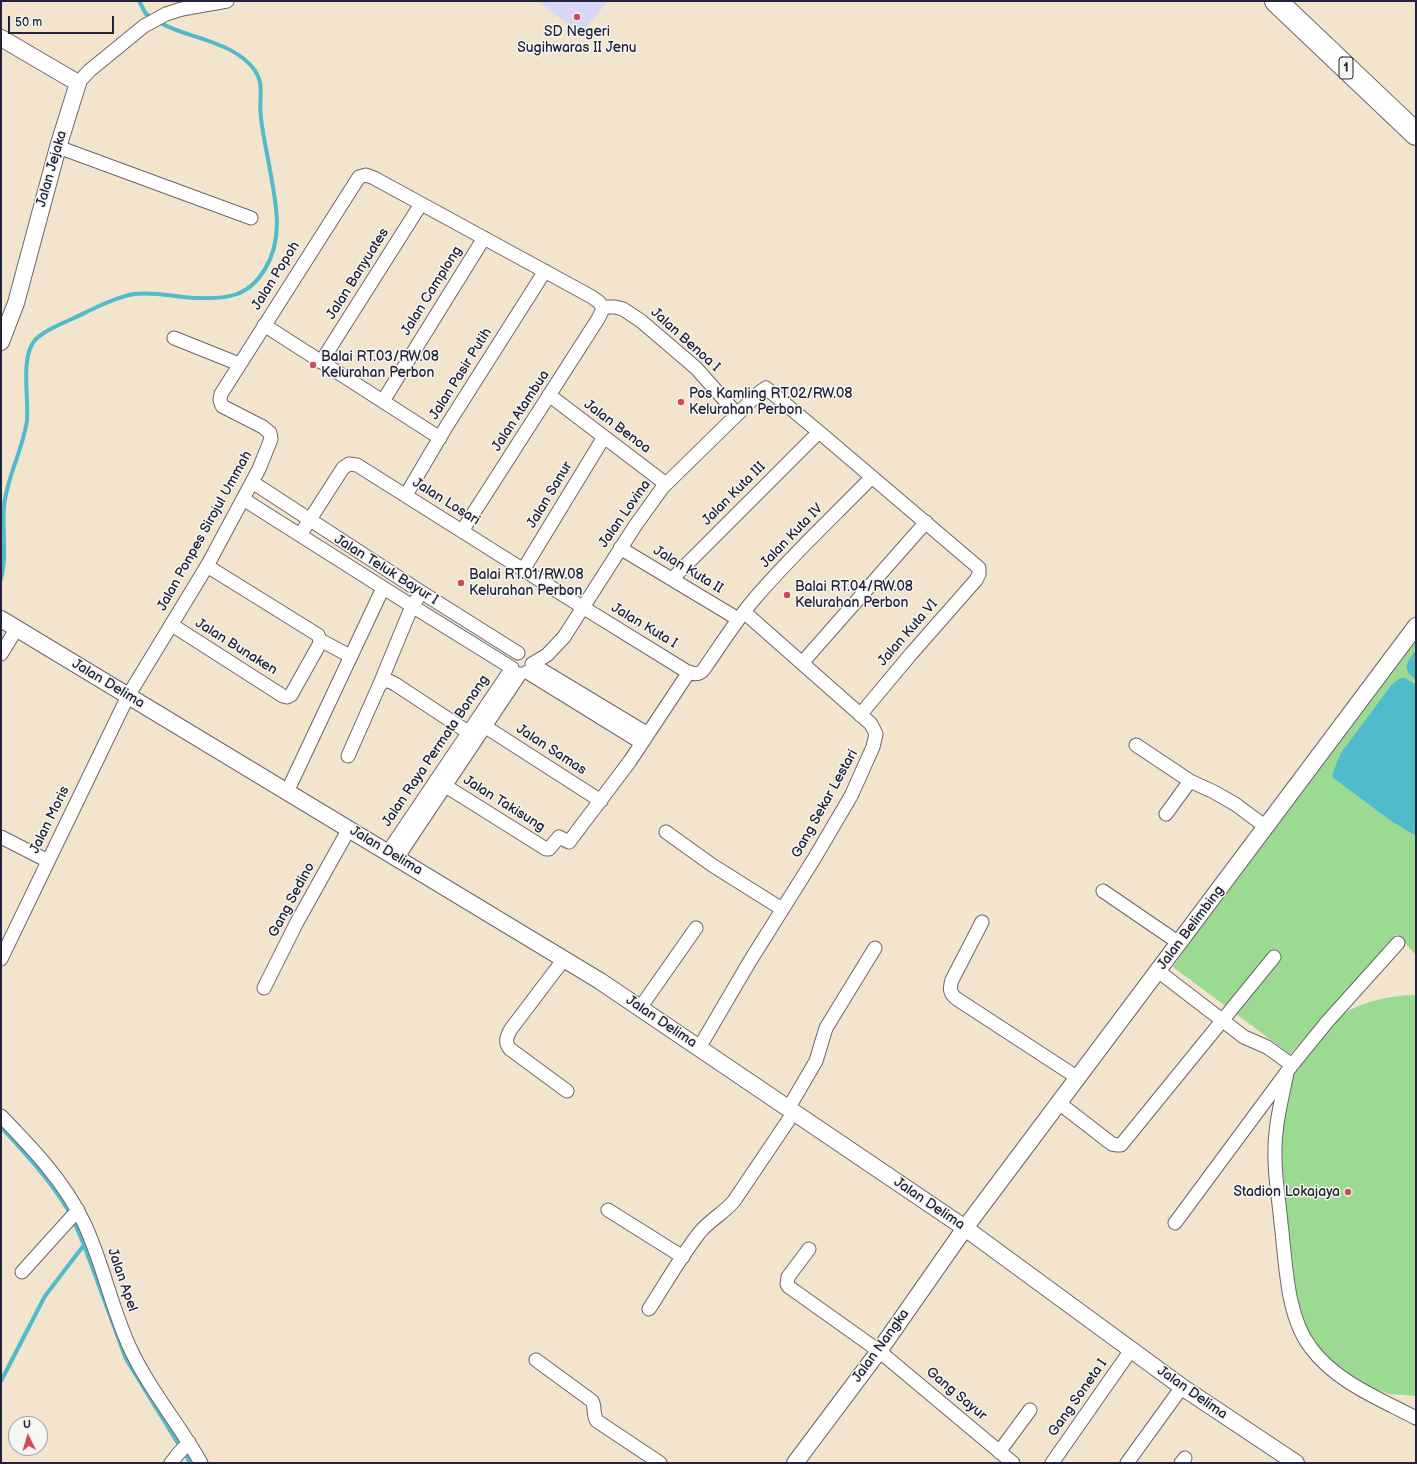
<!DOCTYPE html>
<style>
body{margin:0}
#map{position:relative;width:1417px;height:1464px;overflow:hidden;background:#f2e4cd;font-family:"Balsamiq Sans",sans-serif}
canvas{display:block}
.frame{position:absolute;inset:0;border:2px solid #22223b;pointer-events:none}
.north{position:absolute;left:8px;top:1416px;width:40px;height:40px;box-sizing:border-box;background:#f6f6f2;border:1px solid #a1a1a9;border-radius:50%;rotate:355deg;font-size:11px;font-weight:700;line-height:16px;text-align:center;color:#22223b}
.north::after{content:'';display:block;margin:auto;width:14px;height:18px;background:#d1495b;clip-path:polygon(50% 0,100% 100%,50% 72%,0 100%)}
.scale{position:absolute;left:8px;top:16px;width:106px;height:18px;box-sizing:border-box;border:2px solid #22223b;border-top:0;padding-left:5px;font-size:12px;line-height:14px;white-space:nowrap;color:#22223b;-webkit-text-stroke:3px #f6f6f2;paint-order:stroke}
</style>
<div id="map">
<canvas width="1417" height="1464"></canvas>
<div class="frame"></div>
<div class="north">U</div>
<div class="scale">50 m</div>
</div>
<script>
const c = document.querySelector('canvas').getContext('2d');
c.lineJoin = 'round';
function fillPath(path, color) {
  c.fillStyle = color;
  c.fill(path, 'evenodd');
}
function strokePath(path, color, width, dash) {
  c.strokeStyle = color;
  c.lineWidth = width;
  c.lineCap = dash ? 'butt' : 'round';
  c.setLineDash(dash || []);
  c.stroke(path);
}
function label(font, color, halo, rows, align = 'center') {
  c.font = font + ' "Balsamiq Sans",sans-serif';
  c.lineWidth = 3;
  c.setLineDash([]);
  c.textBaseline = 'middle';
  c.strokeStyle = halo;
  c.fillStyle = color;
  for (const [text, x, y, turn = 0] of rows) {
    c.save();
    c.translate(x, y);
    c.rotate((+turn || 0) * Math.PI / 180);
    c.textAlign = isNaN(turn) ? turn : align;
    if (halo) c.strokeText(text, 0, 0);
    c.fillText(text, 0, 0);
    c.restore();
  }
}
const built = new Path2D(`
 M538,1h70l-27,33z`);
const green = new Path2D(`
 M1416,634c0,5 1,12 -1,16 -5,12 -16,19 1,30v4c-11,-7 -13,-7 -24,0l-52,70 -8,21 1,3 58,43 25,15v119l-19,-21 -107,120 -117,-87 44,-65z
 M1413,995h3v401l-26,-2 -19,-6 -41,-23 -30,-43 -22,-144 9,-97 53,-66c23,-13 46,-19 73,-20z`);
const water = new Path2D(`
 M1416,650v30c-15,-10 -9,-19 0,-30z
 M1400,678h5l11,6v152l-25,-15 -58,-43 -1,-3 8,-21 52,-70z`);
const stream = new Path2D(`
 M139,1l7,13 7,4
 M1,579c6,-23 1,-49 3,-73 3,-30 19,-56 23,-86 2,-23 -7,-62 8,-80 10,-10 26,-16 39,-22 19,-9 39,-20 60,-24 22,-3 44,4 65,4 30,1 50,-2 66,-29 19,-31 11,-65 5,-99 -3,-17 -7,-34 -9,-52 -2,-12 1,-24 -1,-36 -4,-18 -25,-31 -41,-37 -20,-9 -42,-12 -60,-23
 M1,1127c24,26 49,53 67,83
 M75,1224l9,21 42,114 53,86
 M1,1381l44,-85 39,-51
 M185,1453l5,10`);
const minor = new Path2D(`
 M78,83l11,-12 55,-45 22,-12 16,-5 45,-8
 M58,147l193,71
 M602,307h13l8,2 18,12 55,47 41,46
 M264,325l176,113
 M174,338l65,26
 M321,362l100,-158
 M549,395l117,89
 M383,401l101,-163
 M252,482l169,110 97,61
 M406,495l40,-68 99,-156
 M243,499l169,107 100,62
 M462,531l136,-212 4,-8v-4
 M300,535l43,-67 6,-4 8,1 227,143 102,63c7,3 13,5 18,-2 17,-24 32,-49 52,-72 36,-42 77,-80 116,-120
 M620,548l118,71
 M523,570l81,-133
 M672,579l147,-147
 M172,625l111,71 4,1 4,-2 28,-50 1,-5 -2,-5 -111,-69
 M320,640l30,16
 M1,654l16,-26
 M802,663l124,-141
 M527,672l115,71
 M379,686l33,-80 5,-7
 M478,722l123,79
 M648,734l-116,-70 15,-9 17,-18 71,-111 28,-39 97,-95 6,-4 53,44 160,136v6l-3,6 -65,74 -51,61
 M1136,745l54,36 24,11 21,12 31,23
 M348,756l31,-70 5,-5h5l6,3 79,52
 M436,780l110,69h3l10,-12 10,5 61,-81 59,-89
 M287,792l96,-204
 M1166,814l24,-33
 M666,832l46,33 70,44
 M1,837l47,24
 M388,852l124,-184
 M397,858l123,-184
 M1103,891l76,52
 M982,922l-30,58c-3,9 -2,14 5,19l121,79
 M1,959l127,-263 79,-130 52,-97 12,-30 -1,-6 -7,-6 -41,-21 -2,-6 1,-6 138,-217 7,-2 8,3 218,119 7,5 3,5
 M564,959l-53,70c-4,7 -7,13 -1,20l57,42
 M1158,971l86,66 23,10 25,18
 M264,988l33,-66 52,-93
 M640,1008l56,-80
 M699,1048l51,-87 64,-102 37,-63 22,-49 3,-13 -5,-10 -127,-112
 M1287,1073c-5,25 -12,51 -12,77 -1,25 4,49 6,73 5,39 5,93 30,125 25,34 69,51 105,70
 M1059,1103l53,41 6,1h3l153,-188
 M788,1109l28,-48 10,-33 49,-80
 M1,1116c31,32 64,66 83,107 19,40 27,84 46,125 19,41 49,76 71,115
 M608,1210l75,47
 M1175,1223l117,-158 35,-43 71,-79
 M809,1249l-21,28 -1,7 2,3 90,64 134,112
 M22,1272l56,-62
 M649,1309c17,-26 32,-53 51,-77 10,-12 24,-19 34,-31l60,-89
 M536,1360l56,41c4,7 0,13 5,20l63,42
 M999,1452l31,-42
 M171,1463l7,-9 11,-12
 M1052,1463l79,-113
 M1127,1463l55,-76
 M1181,1463l4,-5`);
const tertiary = new Path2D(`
 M1,38l77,45 -20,64 -42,156 -15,39
 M1,619l599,362 365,247 217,159 114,76
 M795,1463l84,-112 86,-123 451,-602`);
const trunk = new Path2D(`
 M1276,1l140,133`);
const markers = [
 [577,17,4,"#d1495b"],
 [313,365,4,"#d1495b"],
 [681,402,4,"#d1495b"],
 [461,583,4,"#d1495b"],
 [787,595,4,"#d1495b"],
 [1348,1192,4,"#d1495b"]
];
const shields = [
 [1346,68,14]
];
const shieldNames = [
 ["1",1346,68]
];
const poiNames = [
 ["SD Negeri",577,32,"center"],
 ["Sugihwaras II Jenu",577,48,"center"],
 ["Balai RT.03/RW.08",321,357],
 ["Kelurahan Perbon",321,373],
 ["Pos Kamling RT.02/RW.08",689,394],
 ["Kelurahan Perbon",689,410],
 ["Balai RT.01/RW.08",469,575],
 ["Kelurahan Perbon",469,591],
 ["Balai RT.04/RW.08",795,587],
 ["Kelurahan Perbon",795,603],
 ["Stadion Lokajaya",1340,1192,"right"]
];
const streetNames = [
 ["Jalan Jejaka",52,169,-74],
 ["Jalan Banyuates",358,274,-58],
 ["Jalan Popoh",276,276,-58],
 ["Jalan Camplong",432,291,-58],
 ["Jalan Benoa I",685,340,42],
 ["Jalan Pasir Putih",461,374,-58],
 ["Jalan Atambua",521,411,-57],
 ["Jalan Benoa",617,427,37],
 ["Jalan Kuta III",734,494,-45],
 ["Jalan Sanur",550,495,-59],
 ["Jalan Losari",446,502,32],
 ["Jalan Lovina",625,514,-55],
 ["Jalan Ponpes Sirojul Ummah",205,531,-61],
 ["Jalan Kuta IV",792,536,-46],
 ["Jalan Teluk Bayur I",386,570,32],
 ["Jalan Kuta II",688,570,31],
 ["Jalan Kuta I",644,626,31],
 ["Jalan Kuta VI",908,633,-49],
 ["Jalan Bunaken",236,647,32],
 ["Jalan Delima",108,684,31],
 ["Jalan Samas",551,750,33],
 ["Jalan Raya Permata Bonang",436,751,-56],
 ["Jalan Takisung",504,804,32],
 ["Gang Sekar Lestari",825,804,-61],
 ["Jalan Moris",50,820,-64],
 ["Jalan Delima",386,851,31],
 ["Gang Sedino",292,900,-62],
 ["Jalan Belimbing",1191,928,-53],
 ["Jalan Delima",661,1022,34],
 ["Jalan Delima",929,1204,34],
 ["Jalan Apel",122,1280,71],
 ["Jalan Nangka",881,1346,-54],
 ["Jalan Delima",1192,1393,35],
 ["Gang Sayur",956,1394,40],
 ["Gang Soneta I",1078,1398,-55]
];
fillPath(built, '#d8d7f8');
fillPath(green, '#9bdb91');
fillPath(water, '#4fbbcb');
strokePath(stream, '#4fbbcb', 4);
strokePath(minor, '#6b666e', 15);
strokePath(tertiary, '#6b666e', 18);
strokePath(trunk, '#6b666e', 24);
strokePath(minor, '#fff', 13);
strokePath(tertiary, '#fff', 16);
strokePath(trunk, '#fff', 22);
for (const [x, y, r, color] of markers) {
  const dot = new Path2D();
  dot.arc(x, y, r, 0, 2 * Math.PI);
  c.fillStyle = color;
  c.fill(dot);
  strokePath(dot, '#f6f6f2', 1.5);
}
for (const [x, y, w] of shields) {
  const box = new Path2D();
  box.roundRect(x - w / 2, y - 11, w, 22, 3);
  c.fillStyle = '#f6f6f2';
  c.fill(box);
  strokePath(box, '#22223b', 1);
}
label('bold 13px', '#22223b', null, shieldNames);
label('14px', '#22223b', '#f6f6f2', poiNames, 'left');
label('14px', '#22223b', '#f6f6f2', streetNames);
</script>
